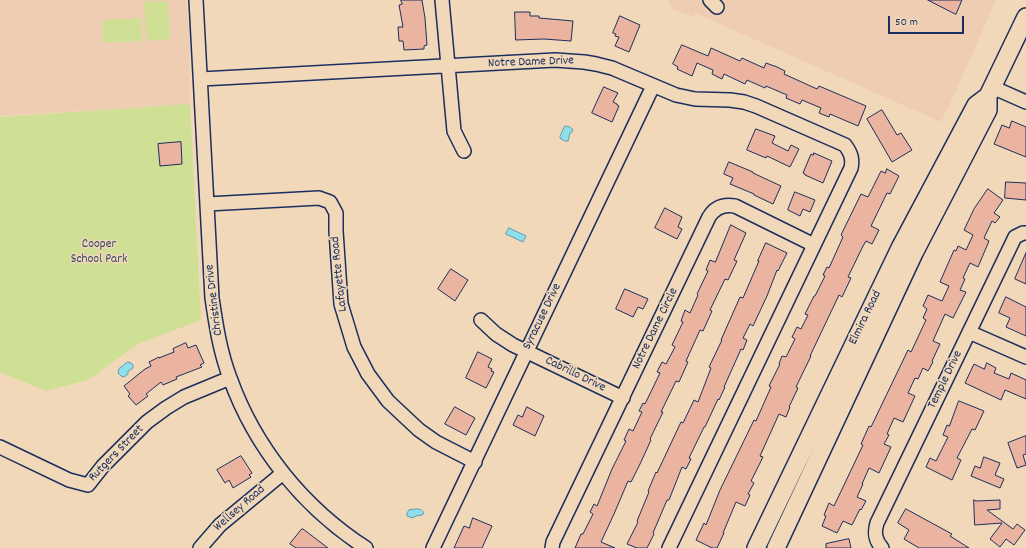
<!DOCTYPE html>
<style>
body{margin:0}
#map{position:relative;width:1026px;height:548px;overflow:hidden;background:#f1d8b9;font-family:Dekko,sans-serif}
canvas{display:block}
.scale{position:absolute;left:888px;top:16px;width:76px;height:18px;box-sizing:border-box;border:2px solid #1b2f5e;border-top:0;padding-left:5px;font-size:12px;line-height:14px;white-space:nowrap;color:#1b2f5e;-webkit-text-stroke:3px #f1d8b9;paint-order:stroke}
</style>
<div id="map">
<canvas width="1026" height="548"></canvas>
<div class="scale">50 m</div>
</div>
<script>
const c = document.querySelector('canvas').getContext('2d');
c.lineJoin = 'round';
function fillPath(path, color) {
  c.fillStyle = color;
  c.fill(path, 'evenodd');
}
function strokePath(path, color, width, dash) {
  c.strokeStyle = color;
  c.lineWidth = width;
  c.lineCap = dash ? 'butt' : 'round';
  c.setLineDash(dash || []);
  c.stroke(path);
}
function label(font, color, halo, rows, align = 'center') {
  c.font = font + ' Dekko,sans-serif';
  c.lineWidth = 3;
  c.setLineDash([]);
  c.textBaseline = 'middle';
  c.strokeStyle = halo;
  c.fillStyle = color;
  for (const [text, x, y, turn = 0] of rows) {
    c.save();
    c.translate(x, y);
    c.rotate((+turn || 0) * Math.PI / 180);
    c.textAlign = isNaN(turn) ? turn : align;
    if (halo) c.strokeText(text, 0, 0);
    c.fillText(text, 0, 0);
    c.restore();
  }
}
const built = new Path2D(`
 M0,0h186l3,27 1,77 -190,12z
 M669,0h327l-40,91 -15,31 -246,-109 -2,4 -21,-8z`);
const green = new Path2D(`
 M168,1l2,38 -23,2 -3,-39z
 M141,18l1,23 -39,2 -1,-23z
 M190,104l11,216 -63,24 -50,36 -42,11 -46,-19v-255z`);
const water = new Path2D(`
 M565,126c3,0 6,1 8,4l-1,2 -2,1 -2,8h-3l-4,-2 -1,-2z
 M509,228l17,8 -3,6 -17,-8z
 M128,362l3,1 2,2v3l-5,3v3l-4,3 -3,-1 -3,-3 1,-4z
 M416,509c3,0 6,0 8,4l-2,2 -6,1 -3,2 -6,-2v-3l2,-3z`);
const building = new Path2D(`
 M401,0h21l3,18 2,27 -3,1v3l-20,1 -1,-9h-4l-1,-14h5l-4,-22 3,-1z
 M928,0h34l-6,14z
 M515,12h15v4h9v2l34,3 -2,20 -27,-2 -28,1z
 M620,16l20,9 -11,27 -14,-6 4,-9 -4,-1 1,-2 -3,-1z
 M682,45l26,11 3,-8 29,13 2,-3 22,10 2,-5 8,3h1l10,5 -1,3 33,15 2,-3 47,20 -8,20 -28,-12 -1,3 -10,-4 2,-5 -19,-8 -2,4 -14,-6 1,-3 -21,-9 -1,2 -18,-8 -2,4 -21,-10 -2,5 -10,-5 1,-4 -16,-7 -5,13 -15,-7 1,-2 -5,-3z
 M604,87l14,6 -5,9 4,2v1l2,1 -7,16 -20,-9z
 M882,110l15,25 4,-2 11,17 -20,12 -25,-43z
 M1012,121l14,6v30l-32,-13 8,-19 7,3z
 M756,129l19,7 -3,7 16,8 3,-6 8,4 -9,18 -23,-11 -1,2 -19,-8z
 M181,142l1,22 -22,2 -2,-22z
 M814,153l18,8 -9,22 -18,-8v-1l-2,-1 8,-19 2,1z
 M729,162l24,10v1l28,13 -8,18 -19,-9v-1l-24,-10 3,-6 -9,-4z
 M887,169l12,7 -9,18 -3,-1 -16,33 8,4 -7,14 -6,-3 -3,5 -15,31 3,1 -9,19 -3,-2 -29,61h1l-15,31 2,1 -9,19h1l-4,10 -7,-3 -19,42 3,1 -12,24 3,2 -6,11 2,1 -5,11 -9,-4 -13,31h1l-7,15h-5l-16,-8 8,-17 2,2 14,-35 34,-70 2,1 15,-34 -2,-1 11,-22h-1l3,-8 4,1 9,-18 -3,-2 5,-10 4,2 7,-14 -3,-1 9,-18h1l10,-20 -2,-1 4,-8 2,1 14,-31 -2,-2 20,-41 7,3 13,-26 4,2z
 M1006,182l20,1v17l-21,-2z
 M988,189l15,11 -9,13 6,4 -5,6 -3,-2 -8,17 5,3 -11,26 -8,-4 -7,15 2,1 -5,11 6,2 -13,26 -8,-4 -12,27 7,3 -8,17 1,1 -5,9 -5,-3 -5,11 -3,-1 -7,15 7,3 -12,26 -9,-4 -7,16 2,1 -5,9 7,3 -12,26 -10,-5 -7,16h1l-6,13 9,4 -5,9 -1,-1 -8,16 -9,-4 -6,12 -15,-7 4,-10 -2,-1 5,-12 5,3 29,-61 -2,-1 8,-18 2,1 37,-77 3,2 15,-32 -3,-2 4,-9 -4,-3 5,-11 14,6 7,-15 -9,-4 14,-32 2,1 2,-5 8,4 7,-15 -9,-5 10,-21z
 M795,192l20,8 -5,12 -7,-3 -3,7 -12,-6z
 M665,208l17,9 -4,10 4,2 -5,10 -22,-11z
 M731,225l15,8 -12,27 3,1 -9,19 -3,-1 -15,31 2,1 -9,20 -3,-1 -14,31 2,1 -9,20 -3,-1 -15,31h2l-13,27 1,1 -11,24 -9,18 -3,-1 -14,33 -13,28 14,6h-40l6,-14h2l10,-20 -3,-2 4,-8 3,2 15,-37 14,-28 -2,-1 5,-11 4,2 9,-19 -3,-1 4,-8 2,1 15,-31 -3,-1 5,-10 4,2 9,-17 -3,-2 11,-23 -2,-1 4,-11 5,3 8,-18 -1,-1 11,-23 -2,-1 4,-10 5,2z
 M766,243l21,10 -9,18 -1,-1 -10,26 -14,30 -3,-2 -7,14 4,2 -4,10 -2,-1 -17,38h1l-6,13 -1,-1 -13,28h-1l-15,31 2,1 -5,10 -4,-2 -13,33h-2l-14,33 1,1 -7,14h-10l-10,-4 11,-22 -1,-1 12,-29 -1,-1 8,-19 1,1 24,-51 2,1 11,-23 4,2 13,-34 -2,-1 13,-27h-1l19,-43 3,1 16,-37h-1z
 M1026,253v31l-11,-5z
 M451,269l17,11 -13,21 -17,-12z
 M625,289l23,10 -5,10 -5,-2 -5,10 -17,-8z
 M1006,297l20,10v29l-20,-9 4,-9 -11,-5z
 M186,343l2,5 8,-3 8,18 -4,2 2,2 -26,10 1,2 -14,6 -2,-3 -15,12 2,2 -12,9 -8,-9 2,-2 -6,-8 21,-17 6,-3 -2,-4 10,-5v1l15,-6 -1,-3z
 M478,352l14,7 -4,8 4,2 -1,2 3,1 -8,16 -20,-10z
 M987,363l9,5 -2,5 15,6 2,-6 15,7v19l-21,-9 -4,10 -36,-17 9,-19 10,5z
 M959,401l25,10 -9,19 -3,-1 -15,29 4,2 -9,20 -26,-13 4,-9 6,3 12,-24 -5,-2 4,-10 2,1z
 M455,407l20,11 -9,17 -21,-11z
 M527,407l17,9 -9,20 -22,-11 5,-10 4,2z
 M1026,436v18l-3,1 3,10 -9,3 -9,-25z
 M241,456l11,17 -3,2 2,2 -18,11 -4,-8 -4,3 -8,-13z
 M984,457l16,6 -5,12 9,4 -4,9 -29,-12 4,-10 5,2z
 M974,500l2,1 24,-1v9l-13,1 26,19 4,-5 8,6 -11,15 -8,-6 -6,8 -10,-8 12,-16 -27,2z
 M906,509l46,25 -2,2 19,12h-50l-15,-9 5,-9 -11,-7z
 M473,518l19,8 -10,22h-28l10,-22 5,2z
 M302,529h1l25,19h-32l-6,-4z
 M849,539l2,9h-25v-4z`);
const minor = new Path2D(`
 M196,0l16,298c4,27 8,54 18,80 25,70 74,130 136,170
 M442,0l12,131 10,20
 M710,0l7,7
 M201,79l354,-19 29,2 12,2 16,4 64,27 19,4 35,1 14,2 12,4 89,39c6,8 8,14 6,23l-182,380
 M992,87l34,15
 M207,204l112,-6 11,4 6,11v18l5,73 13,43 14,27 20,27 31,29 17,12 39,20
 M481,320l15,14 17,11 110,53
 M969,332l57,25
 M0,447l69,33 19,5 15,-19 44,-44 19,-14 18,-11 46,-19
 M200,548l20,-23 63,-52
 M433,548l220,-462
 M552,548l1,-6 156,-325c6,-10 15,-13 26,-11l79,39
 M882,548c-7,-8 -8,-15 -5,-25l138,-286 8,-4h3`);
const major = new Path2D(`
 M756,548l144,-300 76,-143 12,-9 38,-79
 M776,548l138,-295 74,-143v-14`);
const streetNames = [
 ["Notre Dame Drive",531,63,-2],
 ["Lafayette Road",340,274,-96],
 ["Christine Drive",215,300,-97],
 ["Syracuse Drive",543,317,-64],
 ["Elmira Road",866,318,-64],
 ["Notre Dame Circle",656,329,-64],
 ["Cabrillo Drive",575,375,26],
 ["Temple Drive",946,380,-64],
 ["Rutgers Street",117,454,-46],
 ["Wellsey Road",240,509,-41]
];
const parkNames = [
 ["Cooper",99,245],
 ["School Park",99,260]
];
fillPath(built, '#efcdb2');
fillPath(green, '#cfe094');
fillPath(water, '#8fdfea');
strokePath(water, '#6199b2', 1);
fillPath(building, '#ebb4a1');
strokePath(building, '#1b2f5e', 1);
strokePath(minor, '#1b2f5e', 16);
strokePath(major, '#1b2f5e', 20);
strokePath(minor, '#f1d8b9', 13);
strokePath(major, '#f1d8b9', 17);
label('13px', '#1b2f5e', '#f1d8b9', streetNames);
label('13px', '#364a66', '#f1d8b9', parkNames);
</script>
